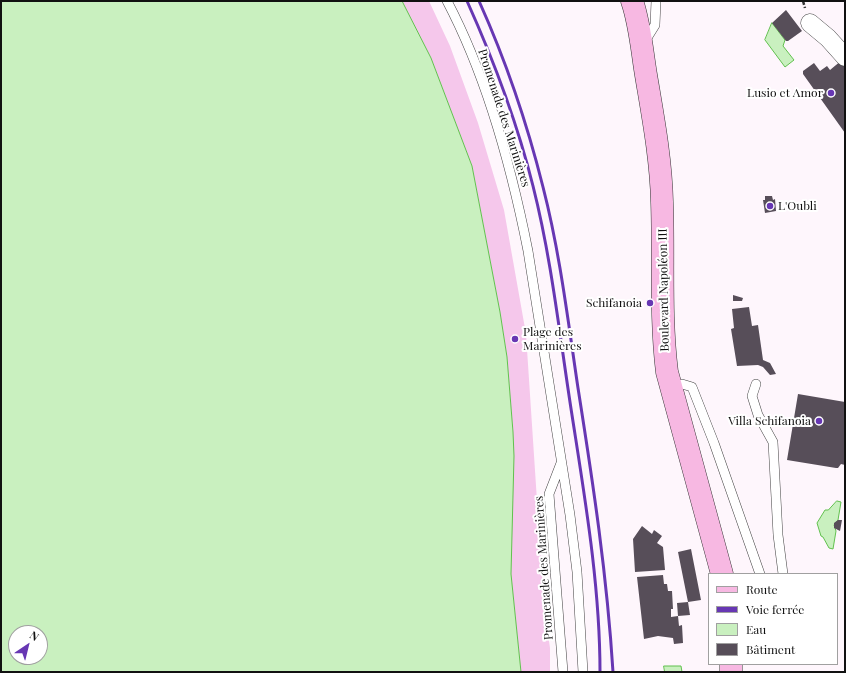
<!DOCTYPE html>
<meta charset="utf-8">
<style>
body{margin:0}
#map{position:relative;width:846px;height:673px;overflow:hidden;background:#fef6fc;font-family:"Playfair Display",serif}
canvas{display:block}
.frame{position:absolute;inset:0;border:2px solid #111;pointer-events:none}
.legend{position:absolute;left:708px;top:573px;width:130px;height:92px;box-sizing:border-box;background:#fff;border:1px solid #a0a0a0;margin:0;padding:5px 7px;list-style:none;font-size:12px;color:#111}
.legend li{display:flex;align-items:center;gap:8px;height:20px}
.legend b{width:20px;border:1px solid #a0a0a0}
.north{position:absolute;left:8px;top:625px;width:40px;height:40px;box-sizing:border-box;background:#fff;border:1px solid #a0a0a0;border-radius:50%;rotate:35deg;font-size:11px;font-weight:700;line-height:16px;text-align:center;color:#111}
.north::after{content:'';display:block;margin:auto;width:14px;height:18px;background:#6737b3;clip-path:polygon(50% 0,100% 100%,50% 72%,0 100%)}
</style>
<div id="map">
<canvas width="846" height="673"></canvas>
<div class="frame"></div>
<ul class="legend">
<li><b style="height:5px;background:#f7b8e2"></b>Route</li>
<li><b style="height:5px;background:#6737b3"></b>Voie ferrée</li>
<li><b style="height:11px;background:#c9f0bf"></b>Eau</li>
<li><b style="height:11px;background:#574e59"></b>Bâtiment</li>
</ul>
<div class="north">N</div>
</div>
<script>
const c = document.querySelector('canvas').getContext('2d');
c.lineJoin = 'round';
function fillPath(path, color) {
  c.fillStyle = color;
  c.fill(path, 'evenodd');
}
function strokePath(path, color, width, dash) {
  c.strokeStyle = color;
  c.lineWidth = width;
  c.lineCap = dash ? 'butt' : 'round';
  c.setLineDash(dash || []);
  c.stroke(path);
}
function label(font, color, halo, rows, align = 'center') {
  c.font = font + ' "Playfair Display",serif';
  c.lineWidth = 4;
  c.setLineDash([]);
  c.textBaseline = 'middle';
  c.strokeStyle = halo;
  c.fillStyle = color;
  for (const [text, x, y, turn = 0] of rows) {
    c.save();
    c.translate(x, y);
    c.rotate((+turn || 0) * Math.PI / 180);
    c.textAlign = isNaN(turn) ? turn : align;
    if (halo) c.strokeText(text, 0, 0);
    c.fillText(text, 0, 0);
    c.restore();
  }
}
const sand = new Path2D(`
 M402,1h27l21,45 28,77 26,87 22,124 18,273 6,41v24h-29l-10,-98 2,-142 -6,-75 -7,-45 -28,-146 -41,-108z`);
const water = new Path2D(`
 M1,1h401l29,57 41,108 28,146 7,45 6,75 1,24 -3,118 10,98h-520zM16,633h24v24h-24z
 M772,23l13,17 -2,6 11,14 -9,7 -20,-27z
 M837,501l4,1 -3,18 -4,5 2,6 -3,18 -4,-1 -6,-11 -2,-1 -4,-13 8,-13h3z
 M664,666h17l1,6h-17z`);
const building = new Path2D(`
 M786,10l16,21 -14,10h-2l-14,-18z
 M842,60l3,4v69l-42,-59v-3l11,-8 6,8 7,-5 3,4z
 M765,196h7l1,4 2,-1 1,12 -11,2 -2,-13h2z
 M733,295l10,3 -1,3h-9z
 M749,307l3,19 6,-1 5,35 7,3 6,11 -6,1 -7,-8 -5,-2 -21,1 -6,-37 3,-1 -2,-19z
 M798,394l47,8v63l-4,-1 -3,4h-2l-49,-8z
 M838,520h4l-2,11 -6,-3v-5z
 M642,526l10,8 2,-4 8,6 -5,7 6,4 2,23 -30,2 -2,-33z
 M691,549l10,51 -13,2 -10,-50z
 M663,575l1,9h3l1,7h4l1,18h-2v8l7,-1 1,10 3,-1 1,18 -9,1 -1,-6 -15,-2 -14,3 -7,-62z
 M688,602l2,13 -12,1 -1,-13z`);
const path = new Path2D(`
 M803,1l2,7`);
const lane = new Path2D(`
 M447,1c39,74 65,169 81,250l42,264 7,57 6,100
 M645,41l10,-16 1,-24
 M756,384l-4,12 6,19 15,27 5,93 5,39
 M670,387l12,-3 10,3 22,56 46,131
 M561,463l-12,31 14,178`);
const street = new Path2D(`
 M810,23l18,15 17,19`);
const secondary = new Path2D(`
 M632,1c8,23 10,50 14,74 7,42 15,84 16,127 2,56 -2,114 5,170l55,202
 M731,664v8`);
const rail = new Path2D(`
 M467,1c27,60 50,121 66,185 19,75 27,153 39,229 13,84 28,171 28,257
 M479,1c27,60 48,122 64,186 17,66 25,134 35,201 15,95 29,187 35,284`);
const markers = [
 [831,93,4,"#6737b3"],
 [770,206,4,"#6737b3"],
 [650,303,4,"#6737b3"],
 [515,339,4,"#6737b3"],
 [819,421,4,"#6737b3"]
];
const poiNames = [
 ["Lusio et Amor",823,93],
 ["L'Oubli",778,206,"left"],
 ["Schifanoia",642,303],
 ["Plage des",523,332,"left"],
 ["Marinières",523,346,"left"],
 ["Villa Schifanoia",811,421]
];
const streetNames = [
 ["Promenade des Marinières",504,118,72],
 ["Boulevard Napoléon III",664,290,-91],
 ["Promenade des Marinières",544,568,-94]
];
fillPath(sand, '#f5c7eb');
fillPath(water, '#c9f0bf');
strokePath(water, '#61c04e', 1);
fillPath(building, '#574e59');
strokePath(lane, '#444', 10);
strokePath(street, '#444', 19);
strokePath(secondary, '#333', 23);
strokePath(path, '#333', 2.5, [4, 2]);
strokePath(lane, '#fff', 9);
strokePath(street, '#fff', 18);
strokePath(secondary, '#f7b8e2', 22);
strokePath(rail, '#6737b3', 3);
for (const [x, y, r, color] of markers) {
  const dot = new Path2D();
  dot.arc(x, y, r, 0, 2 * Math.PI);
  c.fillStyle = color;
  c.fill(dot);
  strokePath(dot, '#fff', 1.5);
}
label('12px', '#111', '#fff', poiNames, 'right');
label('12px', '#111', '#fff', streetNames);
</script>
